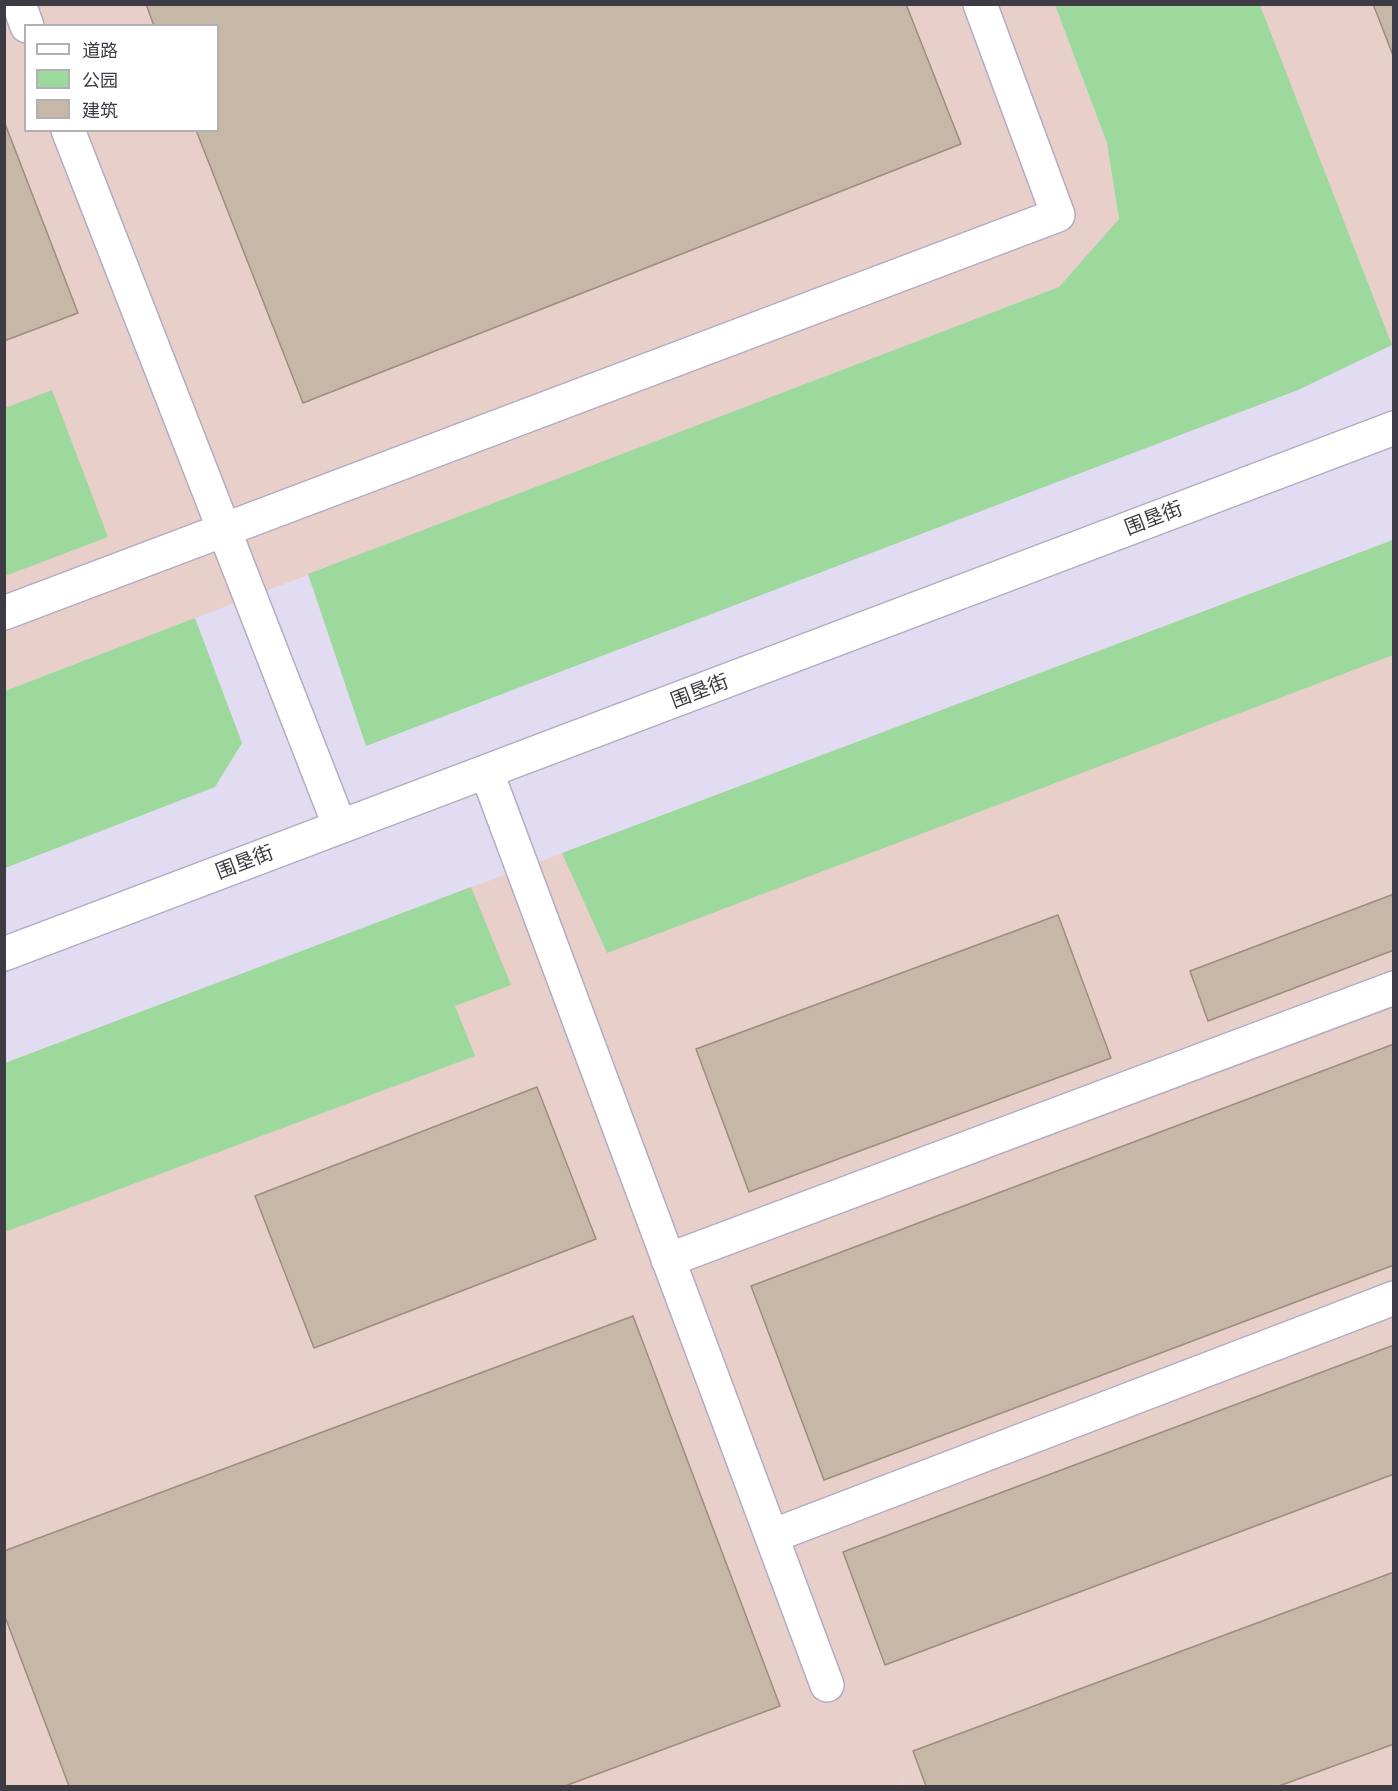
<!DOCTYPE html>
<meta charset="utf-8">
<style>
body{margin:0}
#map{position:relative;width:1398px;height:1791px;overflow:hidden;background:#e1dcf1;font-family:Merriweather,"Noto Sans SC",serif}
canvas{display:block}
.frame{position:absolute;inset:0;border:6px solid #3d3b44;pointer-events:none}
.legend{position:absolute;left:24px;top:24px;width:195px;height:108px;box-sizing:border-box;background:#fff;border:2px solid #b1b1b4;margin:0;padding:8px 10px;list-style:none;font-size:18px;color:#3d3b44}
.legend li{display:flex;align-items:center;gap:12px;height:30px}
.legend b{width:30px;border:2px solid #b1b1b4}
</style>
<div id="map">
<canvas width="1398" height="1791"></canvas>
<div class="frame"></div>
<ul class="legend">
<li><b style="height:8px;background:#fff"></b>道路</li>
<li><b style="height:16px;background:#9dd89d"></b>公园</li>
<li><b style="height:16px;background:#c6b7a6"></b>建筑</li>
</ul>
</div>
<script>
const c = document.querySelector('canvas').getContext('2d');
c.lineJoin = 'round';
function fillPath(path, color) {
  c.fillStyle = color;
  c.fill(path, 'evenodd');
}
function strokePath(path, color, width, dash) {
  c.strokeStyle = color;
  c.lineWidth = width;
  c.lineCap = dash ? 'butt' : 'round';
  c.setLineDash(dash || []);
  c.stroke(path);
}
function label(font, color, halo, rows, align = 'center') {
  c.font = font + ' Merriweather,"Noto Sans SC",serif';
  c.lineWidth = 4.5;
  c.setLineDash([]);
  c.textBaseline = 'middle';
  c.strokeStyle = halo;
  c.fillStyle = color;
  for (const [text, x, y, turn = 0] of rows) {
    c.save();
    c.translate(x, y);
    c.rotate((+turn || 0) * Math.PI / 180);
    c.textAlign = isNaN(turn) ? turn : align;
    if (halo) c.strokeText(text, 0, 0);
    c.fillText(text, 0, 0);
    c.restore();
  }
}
const industrial = new Path2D(`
 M5,5h1050l52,138 12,77 -60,67 -1054,404zM26,26h192v104h-192z
 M1260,5h133v339l-1,1z
 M1393,540v1246h-489l-5,-13 4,13h-898v-723z`);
const green = new Path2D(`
 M1055,5h205l132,340 -94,45 -932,356 -58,-172 751,-287 60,-68 -12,-76z
 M52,390l56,147 -103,39v-168z
 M1393,540v115l-786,298 -45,-100z
 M195,618l47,125 -27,44 -210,81v-177z
 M471,887l40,98 -56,21 20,50 -470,176v-169z`);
const building = new Path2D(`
 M146,4h760l55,140 -658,259 -107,-273h22v-104h-64z
 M1373,4h21v54z
 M4,121l74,192 -74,28z
 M1394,894v56l-186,71 -18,-50z
 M1058,915l53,143 -362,134 -53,-143z
 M1394,1044v221l-570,215 -73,-194z
 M537,1087l59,152 -282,109 -59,-152z
 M633,1316l147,390 -215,80h-496l-65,-172v-63z
 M1394,1345v129l-509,191 -42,-113z
 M1394,1572v172l-115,42h-353l-13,-35z`);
const minor = new Path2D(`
 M19,4l8,22
 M68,130l272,697
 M4,613l1054,-398 -78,-211
 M487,773l340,912
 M4,954l1390,-526
 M668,1260l726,-272
 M772,1536l622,-238`);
const streetNames = [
 ["围垦街",1154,519,-21],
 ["围垦街",700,692,-21],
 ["围垦街",245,863,-21]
];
fillPath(industrial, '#e9cfc9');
fillPath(green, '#9dd89d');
fillPath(building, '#c6b7a6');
strokePath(building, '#9c8d7d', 1.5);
strokePath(minor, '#b1acc0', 36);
strokePath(minor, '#fff', 33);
label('20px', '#3d3b44', '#fff', streetNames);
</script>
